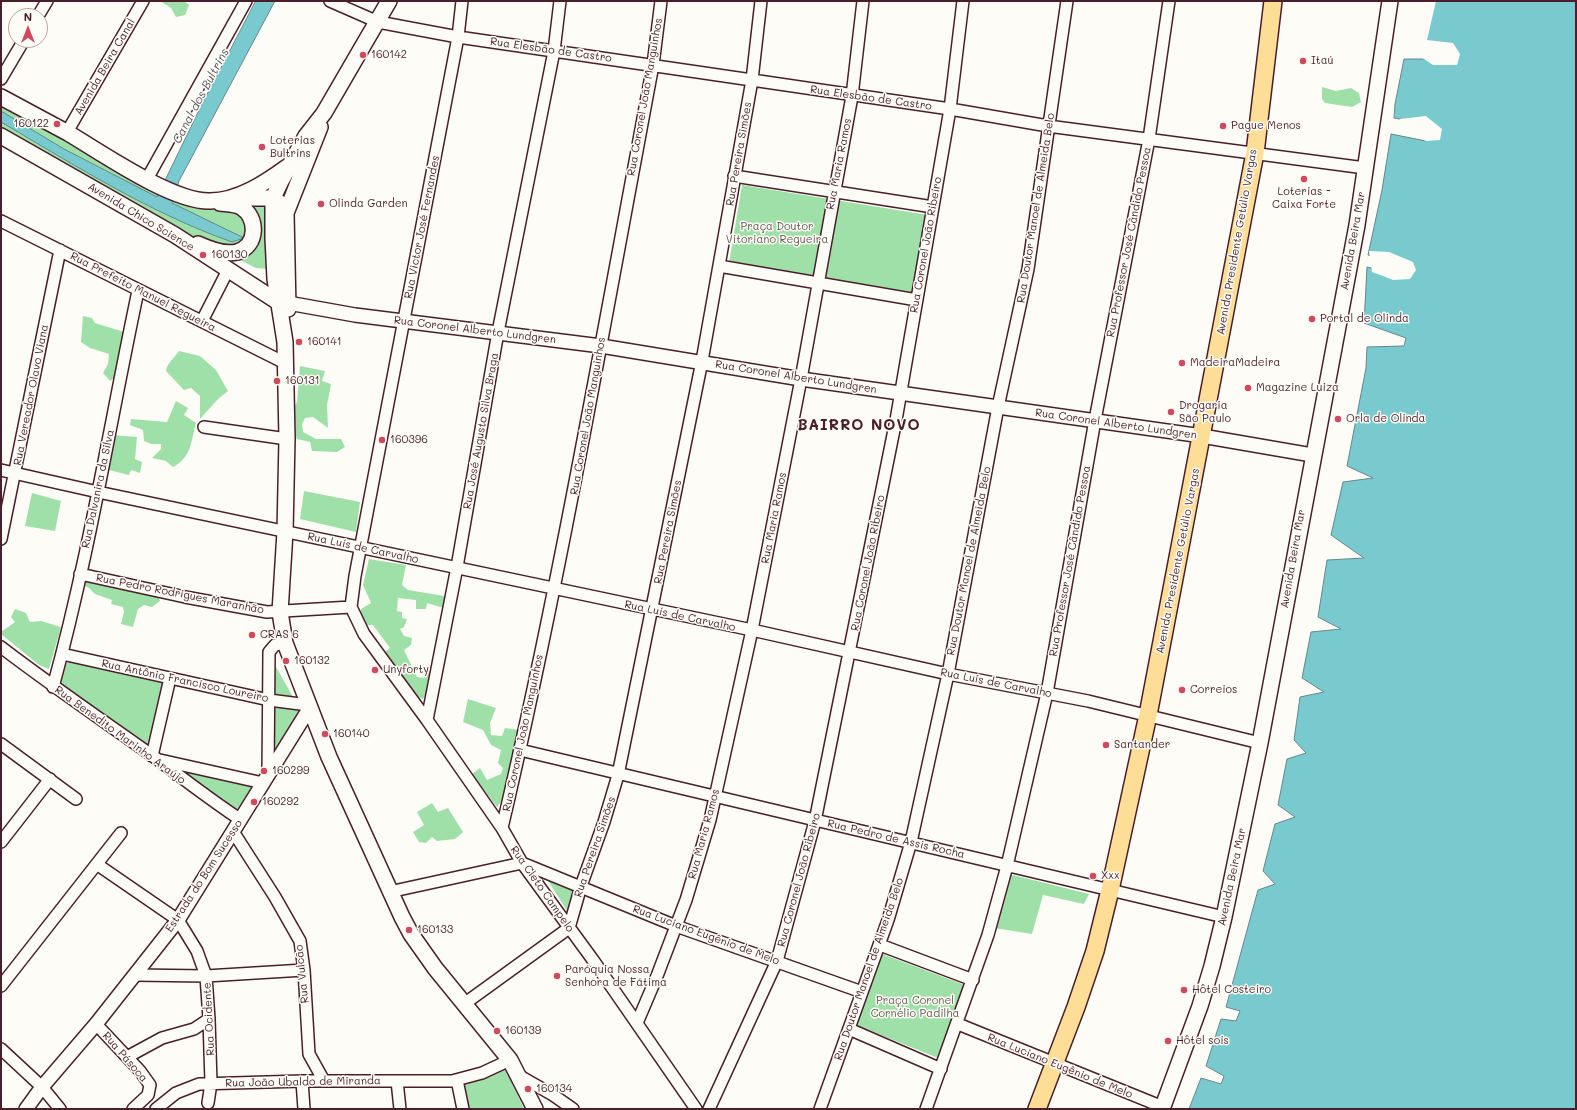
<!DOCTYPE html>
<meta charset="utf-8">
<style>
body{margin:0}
#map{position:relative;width:1577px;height:1110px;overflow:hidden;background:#fdfcf7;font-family:Mali,sans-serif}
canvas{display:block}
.frame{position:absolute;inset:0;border:2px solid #4a1f2b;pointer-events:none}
.north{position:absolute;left:8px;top:8px;width:40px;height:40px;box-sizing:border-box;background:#fdfcf7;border:1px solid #b5a4a5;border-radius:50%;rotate:0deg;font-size:11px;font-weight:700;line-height:16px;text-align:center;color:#4a1f2b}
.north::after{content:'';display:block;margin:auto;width:14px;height:18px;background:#d1495b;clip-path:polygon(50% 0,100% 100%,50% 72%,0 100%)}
</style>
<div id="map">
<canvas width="1577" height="1110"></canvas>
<div class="frame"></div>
<div class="north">N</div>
</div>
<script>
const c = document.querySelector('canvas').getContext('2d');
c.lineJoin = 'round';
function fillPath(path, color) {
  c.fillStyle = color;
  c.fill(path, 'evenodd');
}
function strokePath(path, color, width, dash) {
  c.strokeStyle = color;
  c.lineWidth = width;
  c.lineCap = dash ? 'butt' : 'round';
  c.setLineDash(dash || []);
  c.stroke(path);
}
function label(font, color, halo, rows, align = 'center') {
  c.font = font + ' Mali,sans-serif';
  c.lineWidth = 3;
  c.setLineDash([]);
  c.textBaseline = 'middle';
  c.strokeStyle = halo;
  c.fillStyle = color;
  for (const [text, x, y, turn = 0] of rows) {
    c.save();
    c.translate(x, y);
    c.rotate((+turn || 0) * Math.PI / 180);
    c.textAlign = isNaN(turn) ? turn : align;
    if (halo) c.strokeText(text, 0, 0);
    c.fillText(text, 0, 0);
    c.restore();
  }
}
const green = new Path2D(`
 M160,1h24l5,4 -4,10 -9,2 -5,-9z
 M1322,87l14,4 15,-3 8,5 2,9 -9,5 -27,-4 -3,-4z
 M1,101l111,63 125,45 14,17 -13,21 -25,-2 -16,-5 -196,-107z
 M742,185l186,30 -15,81 -185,-27z
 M268,200l1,69 -13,-1 -22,-11 25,-36 -5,-13 -17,-7z
 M83,316l9,2 3,5 29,9 -8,45 -6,4 -7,-8 5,-9 1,-10 -19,-6 -9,-6z
 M179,351l21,5 16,14 12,21 -10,8 -18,20v-23l-9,-8 -7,2 -18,-19c2,-10 8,-12 13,-20z
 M300,366l25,5 -3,10 9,3 -4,21 1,23 -15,-11 -8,1 -3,6 1,8 13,7h25l4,8 -8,5 -25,-1 -2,-9 -13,-3 -3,-8 -2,-20 5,-9z
 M176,401l12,7 -4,7 12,8c-5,19 -5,35 -23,44l-7,-6 -14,-3 9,-9v-5h-10l-7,-3 -1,-11 -13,-5 1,-6 36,3z
 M112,435l25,2 -2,22 7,3 -2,11 -9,-3 -2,5 -24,-6z
 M304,491l56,11 -4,30 -56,-13z
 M32,493l29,8 -6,30 -30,-5z
 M369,559l37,6 -4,20 6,5 36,6v12l-17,-5 -1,6h-10v-9l-18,-2 -1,13 5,1v6l5,1 -3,8 -4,2 4,7 8,2 -1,7 -7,5 13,27 7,1 2,-10 6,2 -1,11 -4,1v11l-4,6 -15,-6 -26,-39 8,-6 -17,-23h-14l2,-16 10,-6 -8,-18z
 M84,578l74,17 2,6 -8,6 -8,-2 -6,4 -5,18 -12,-3 3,-12 -1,-5 -12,-3 1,-4 -17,-6 -6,-6 -6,-3z
 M15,609l11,4 4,9 11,-1 20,6 -12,42 -10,-4 -38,-31v-2l14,-10 -4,-5z
 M72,661l92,21 -15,64h-2l-87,-62c1,-9 2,-21 12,-23z
 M275,665l23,41 1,7 -27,46z
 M468,699l28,9 -6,15 1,12 11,1 3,-8 14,2 -17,70 -5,7 -25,-33 8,-6 7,12 14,-6 2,-6 -5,-5 3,-13 -10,-5 -8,-15 -20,-8z
 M191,772l63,12 -18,27 -49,-34v-4z
 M432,803l6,9 10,-4 15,24 -8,7 -18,2 -5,-4 -6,6 -7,-1 -6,-10 11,-7 -7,-13z
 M542,871l38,19 -9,27z
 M1009,874l80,20 -5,10 -41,-9 -11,39 -38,-6z
 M882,954l83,31 -27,73 -82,-33z
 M504,1066l20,43h-59l-4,-27z`);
const water = new Path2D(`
 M256,1h19l-96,180 -7,22 72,35 -12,4c-82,-29 -156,-76 -231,-120v-11l63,38 93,48 43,-89z
 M1428,1h148v1108h-387l12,-31 20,6 3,-8 -18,-10 15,-47 15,2 4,-10 -14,-4 32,-117 17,-6 -12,-13 12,-47 20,-7 -17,-12 9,-46 19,-6 -12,-13 6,-43 24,-5 -22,-14 9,-46 30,-3 -23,-12 9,-57 37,-2 -33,-23 12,-53 30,-4 -26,-12 19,-98 1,-21 37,-1 2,-8 -42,-15 3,-56 35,7v-11l-34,-8 14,-65 9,-56 35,7 1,-17 -33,-6 1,-14 9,-45h47l-25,-19z`);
const pier = new Path2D(`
 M1426,1h10l-9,39 26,3 7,11 -3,11h-24l-12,-8 26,1 -22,-17z
 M1426,116l16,13 -2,11 -14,1 -7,-3 5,1 2,-14 -27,-4 1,-2z
 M1369,251l20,1 24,10 3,8 -6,9 -17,1 -10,-4 -11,-4 -1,-7 29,6v-7l-30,-6z`);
const minor = new Path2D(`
 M330,1l48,21 80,15 492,72 98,17 317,42
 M462,1l-4,36 -103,539 -4,31 13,27 63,86 75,108 20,35 71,97 103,149
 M38,16l9,-15
 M1,79l23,-39
 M67,132l76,-131
 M734,176l199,31
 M147,179l99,-178
 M1,221l284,142
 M719,266l198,34
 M202,321l26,-51
 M204,427l83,12
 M1,470l97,22 654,138 196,44 140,27 172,42
 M1,539l59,-289
 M80,574l105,23 82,15 84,-5
 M1,647c51,39 104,75 156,112 28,21 55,42 84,61
 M62,654l207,46 39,5
 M53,687c36,-131 57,-264 85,-396
 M427,720l30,-153 41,-235 56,-281 6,-50
 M1,744l75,55
 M520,750l704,167
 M152,756l18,-78
 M160,760l103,23
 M268,775l1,-123 6,-7 10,-2
 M502,828c59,-252 103,-508 151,-763l8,-64
 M234,833l41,64 25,44 4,29 5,84 15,27
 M1,842l49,-63
 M98,865l80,55 19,31 9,25 3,43 2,64 -3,20
 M389,892l133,-29 154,63 186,66
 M880,945l93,35
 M135,975l71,1 98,-6
 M1,986l120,-153
 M464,1004l105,-76 12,-42 23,-64 14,-47 84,-414 50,-281 9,-79
 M637,1023l20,-47 29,-76 24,-80 42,-190 49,-251 51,-283 11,-95
 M96,1024l44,47 10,14 -2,10 -15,14
 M958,1024l205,83
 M849,1029l92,40
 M1,1049l41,38 18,22
 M127,1057l35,-19 32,-9 15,-10
 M518,1075l35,20 20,14
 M457,1080l6,29
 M302,1081l2,28
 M397,1081l3,28
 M156,1109l20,-16 23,-9 103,-3h150l30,-8 28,-13
 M709,1109l68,-148 38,-140 81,-401 54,-311 13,-108
 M820,1109l68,-189 23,-78 37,-168 50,-267 30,-138 39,-268
 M926,1109l62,-174 19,-69 40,-173 48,-273 54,-281 20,-138`);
const tertiary = new Path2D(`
 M288,303l67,12 246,31 200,33 401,57 110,19
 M26,1109l16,-22 54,-63 82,-104 131,-211`);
const secondary = new Path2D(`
 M389,1l-65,112 -18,23 -25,45 -8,17v40l2,41 10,63 2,97 -2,93 -5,80 5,31 44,114 73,160 9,17 24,34 75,92 25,49
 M1,97c22,12 45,24 67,36 34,20 104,69 142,68 28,0 55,-18 77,-34
 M1,136l174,99 103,67 6,1
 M237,198h36l8,6
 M198,244c11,5 27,11 39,8 21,-6 21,-35 4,-45 -6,-3 -14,-3 -21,-4
 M288,309l-2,-96 34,-86
 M1162,1109l38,-103 12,-40 12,-49 36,-174 97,-518 33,-224`);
const primary = new Path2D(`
 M1037,1109l39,-102 19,-56 15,-61 38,-175 107,-562 18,-152`);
const markers = [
 [363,55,4,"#d1495b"],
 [1303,61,4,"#d1495b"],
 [57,124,4,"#d1495b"],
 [1223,126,4,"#d1495b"],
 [262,147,4,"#d1495b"],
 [1304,179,4,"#d1495b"],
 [321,204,4,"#d1495b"],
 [203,255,4,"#d1495b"],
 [1312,319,4,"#d1495b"],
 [299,342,4,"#d1495b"],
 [1182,363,4,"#d1495b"],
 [277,381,4,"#d1495b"],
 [1248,388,4,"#d1495b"],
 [1171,412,4,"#d1495b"],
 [1338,419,4,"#d1495b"],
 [382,440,4,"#d1495b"],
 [252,635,4,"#d1495b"],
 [286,661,4,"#d1495b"],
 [375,670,4,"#d1495b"],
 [1182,690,4,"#d1495b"],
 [325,734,4,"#d1495b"],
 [1106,745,4,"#d1495b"],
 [264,771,4,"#d1495b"],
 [254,802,4,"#d1495b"],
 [1093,876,4,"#d1495b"],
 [409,930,4,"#d1495b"],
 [557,976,4,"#d1495b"],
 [1184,990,4,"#d1495b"],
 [497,1031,4,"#d1495b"],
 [1168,1041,4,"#d1495b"],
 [528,1089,4,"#d1495b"]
];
const streetNames = [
 ["Rua Elesbão de Castro",551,50,8],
 ["Avenida Beira Canal",105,67,-60],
 ["Rua Coronel João Manguinhos",645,97,-80],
 ["Rua Elesbão de Castro",871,98,8],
 ["Rua Pereira Simões",739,154,-80],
 ["Rua Maria Ramos",839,164,-79],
 ["Rua Doutor Manoel de Almeida Belo",1036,208,-81],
 ["Avenida Chico Science",141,217,31],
 ["Rua Victor José Fernandes",422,227,-79],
 ["Avenida Beira Mar",1353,241,-80],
 ["Rua Professor José Cândido Pessoa",1129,242,-79],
 ["Avenida Presidente Getúlio Vargas",1237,242,-80],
 ["Rua Coronel João Ribeiro",926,245,-80],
 ["Rua Prefeito Manuel Regueira",143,292,27],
 ["Rua Coronel Alberto Lundgren",475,330,7],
 ["Rua Coronel Alberto Lundgren",796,377,9],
 ["Rua Vereador Olavo Viana",31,395,-79],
 ["Rua Coronel João Manguinhos",588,416,-80],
 ["Rua Coronel Alberto Lundgren",1116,424,8],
 ["Rua José Augusto Silva Braga",481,431,-80],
 ["Rua Dalvanira da Silva",98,489,-78],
 ["Rua Maria Ramos",774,518,-79],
 ["Rua Pereira Simões",668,532,-79],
 ["Rua Luís de Carvalho",363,548,12],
 ["Avenida Beira Mar",1293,559,-80],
 ["Rua Doutor Manoel de Almeida Belo",969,561,-79],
 ["Rua Professor José Cândido Pessoa",1070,561,-80],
 ["Avenida Presidente Getúlio Vargas",1178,561,-79],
 ["Rua Coronel João Ribeiro",868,563,-79],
 ["Rua Pedro Rodrigues Maranhão",180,594,11],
 ["Rua Luís de Carvalho",680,616,12],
 ["Rua Antônio Francisco Loureiro",185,681,12],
 ["Rua Luís de Carvalho",996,683,11],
 ["Rua Coronel João Manguinhos",523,733,-78],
 ["Rua Benedito Marinho Araújo",120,735,36],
 ["Rua Maria Ramos",704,834,-75],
 ["Rua Pedro de Assis Rocha",896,839,13],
 ["Rua Pereira Simões",595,847,-71],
 ["Estrada do Bom Sucesso",204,876,-57],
 ["Avenida Beira Mar",1232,877,-78],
 ["Rua Coronel João Ribeiro",799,880,-75],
 ["Rua Cleto Campelo",542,889,55],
 ["Rua Luciano Eugênio de Melo",706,935,20],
 ["Rua Doutor Manoel de Almeida Belo",869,969,-71],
 ["Rua Vulcão",302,974,-96],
 ["Rua Ocidente",209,1019,-93],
 ["Rua Pásoca",125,1057,49],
 ["Rua Luciano Eugênio de Melo",1060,1066,22],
 ["Rua João Ubaldo de Miranda",303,1082,-1]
];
const poiNames = [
 ["160142",371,55],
 ["Itaú",1311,61],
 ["160122",49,124,"right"],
 ["Pague Menos",1231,126],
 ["Loterias",270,141],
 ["Bultrins",270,154],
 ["Loterias -",1304,192,"center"],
 ["Caixa Forte",1304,205,"center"],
 ["Olinda Garden",329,204],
 ["160130",211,255],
 ["Portal de Olinda",1320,319],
 ["160141",307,342],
 ["MadeiraMadeira",1190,363],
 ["160131",285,381],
 ["Magazine Luiza",1256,388],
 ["Drogaria",1179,406],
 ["São Paulo",1179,419],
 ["Orla de Olinda",1346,419],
 ["160396",390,440],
 ["CRAS 6",260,635],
 ["160132",294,661],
 ["Unyforty",383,670],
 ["Correios",1190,690],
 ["160140",333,734],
 ["Santander",1114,745],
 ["160299",272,771],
 ["160292",262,802],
 ["Xxx",1101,876],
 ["160133",417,930],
 ["Paróquia Nossa",565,970],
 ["Senhora de Fátima",565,983],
 ["Hôtel Costeiro",1192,990],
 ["160139",505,1031],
 ["Hôtel sois",1176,1041],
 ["160134",536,1089]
];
const parkNames = [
 ["Praça Doutor",777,227],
 ["Vitoriano Regueira",777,240],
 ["Praça Coronel",915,1001],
 ["Cornélio Padilha",915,1014]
];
const waterNames = [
 ["Canal dos Bultrins",201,96,-62]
];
const districtNames = [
 ["BAIRRO NOVO",859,425]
];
fillPath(green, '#9fe0a9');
fillPath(water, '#79cace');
strokePath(water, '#66868d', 1);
fillPath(pier, '#fdfcf7');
strokePath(minor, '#4a1f2b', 14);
strokePath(tertiary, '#4a1f2b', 16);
strokePath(secondary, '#4a1f2b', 18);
strokePath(primary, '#4a1f2b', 20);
strokePath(minor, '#fdfcf7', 11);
strokePath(tertiary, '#fdfcf7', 13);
strokePath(secondary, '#fdfcf7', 15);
strokePath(primary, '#fede96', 17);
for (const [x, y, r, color] of markers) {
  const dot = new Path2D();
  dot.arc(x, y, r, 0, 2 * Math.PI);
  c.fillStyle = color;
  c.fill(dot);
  strokePath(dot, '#fdfcf7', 1.5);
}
label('11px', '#4a1f2b', '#fdfcf7', streetNames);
label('11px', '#4a1f2b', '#fdfcf7', poiNames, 'left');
label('11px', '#645951', '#fdfcf7', parkNames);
label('italic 12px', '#5a5b64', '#fdfcf7', waterNames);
c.letterSpacing = '1px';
label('bold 15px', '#4a1f2b', '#fdfcf7', districtNames);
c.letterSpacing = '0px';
</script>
